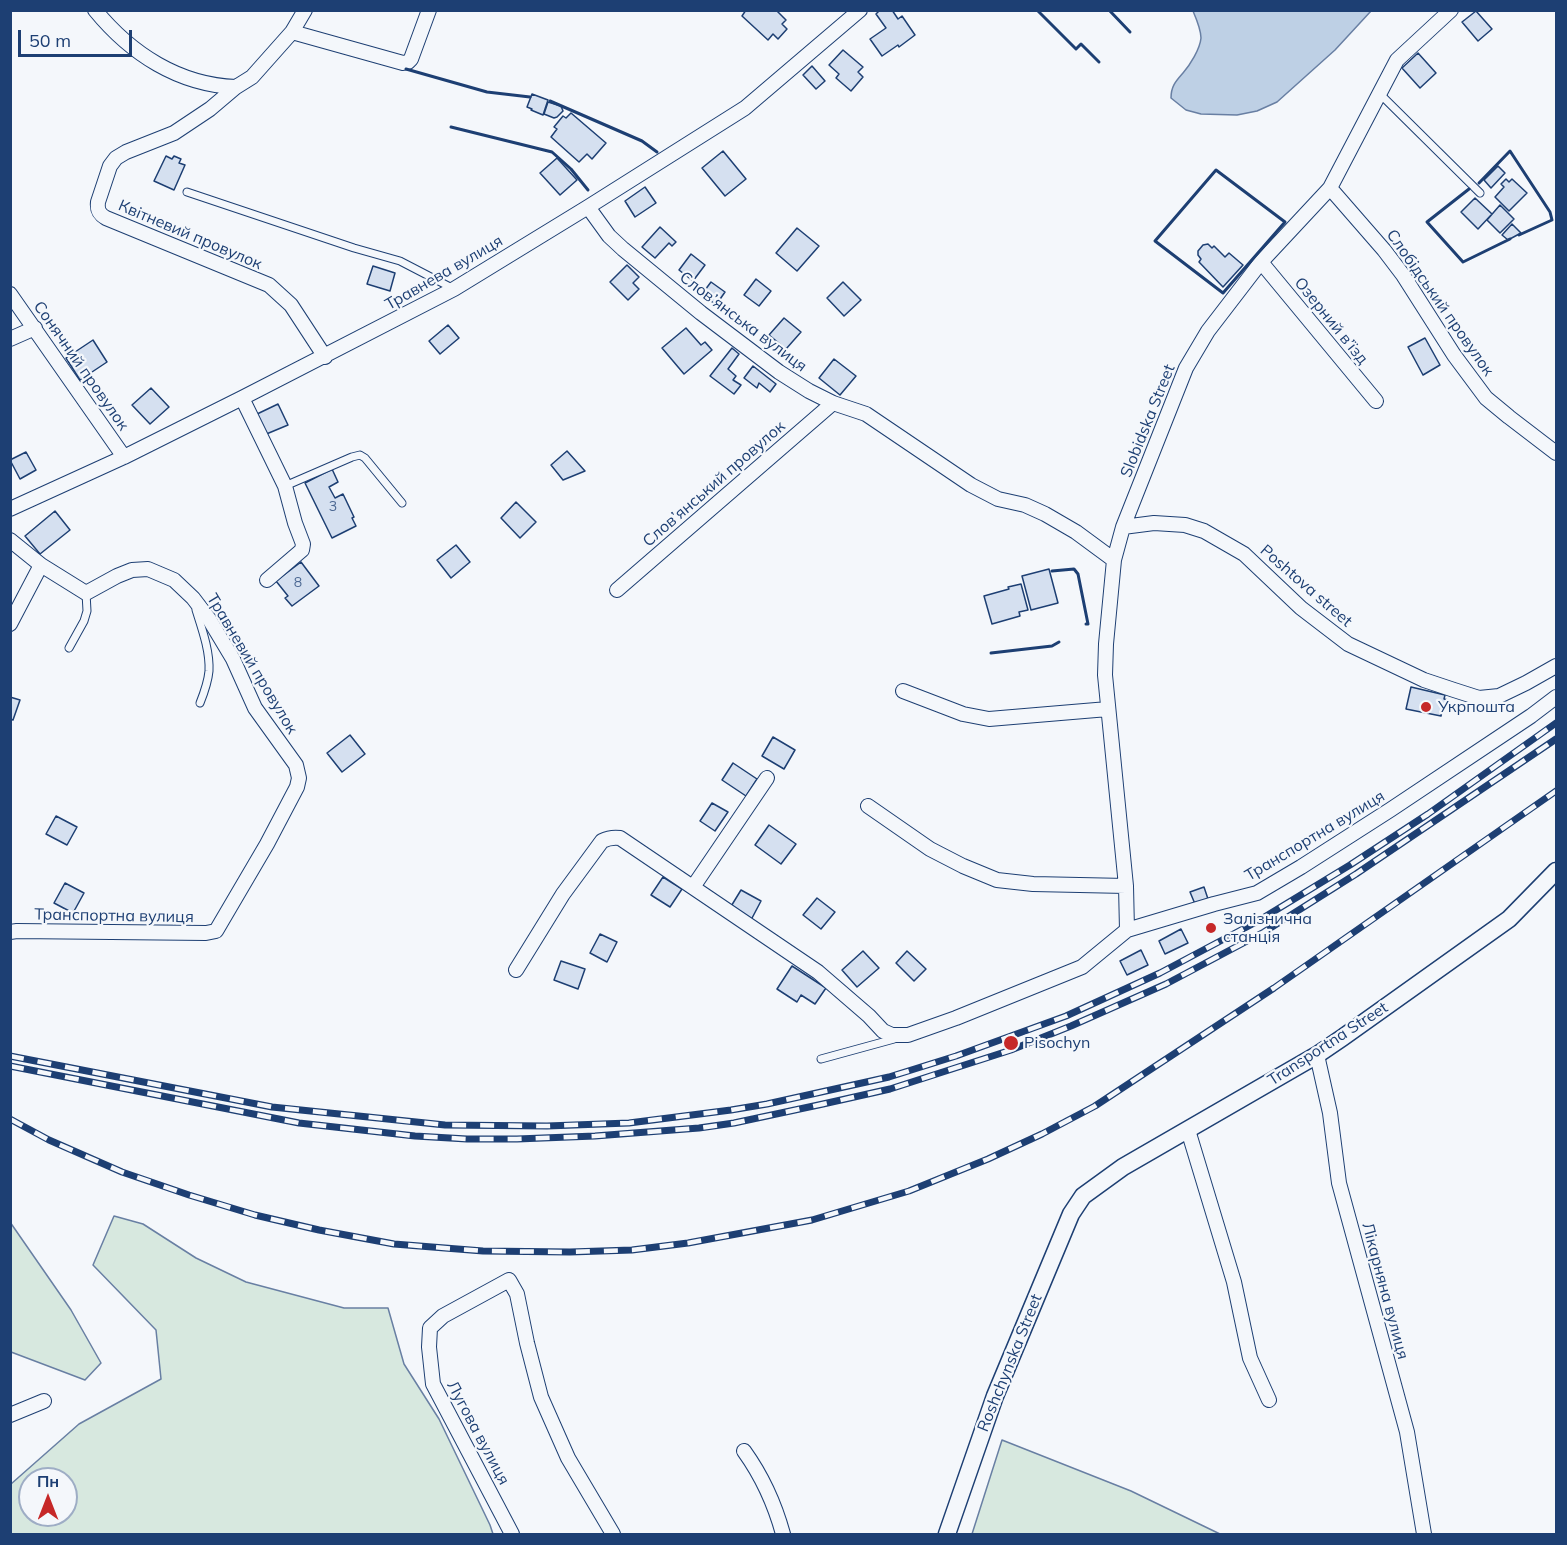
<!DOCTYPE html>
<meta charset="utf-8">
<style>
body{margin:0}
#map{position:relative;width:1567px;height:1545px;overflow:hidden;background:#f4f7fb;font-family:Mulish,sans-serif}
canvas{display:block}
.frame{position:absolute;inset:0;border:12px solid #1d3f73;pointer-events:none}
.north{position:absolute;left:18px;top:1467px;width:60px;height:60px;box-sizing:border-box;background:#f4f7fb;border:2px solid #9eadc5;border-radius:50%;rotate:0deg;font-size:16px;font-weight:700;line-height:24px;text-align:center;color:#1d3f73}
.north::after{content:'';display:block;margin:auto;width:21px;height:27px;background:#c62828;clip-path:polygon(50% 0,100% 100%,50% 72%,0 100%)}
.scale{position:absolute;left:18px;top:30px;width:114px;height:27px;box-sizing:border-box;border:3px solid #1d3f73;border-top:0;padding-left:8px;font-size:18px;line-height:21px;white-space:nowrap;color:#1d3f73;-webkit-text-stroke:4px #f4f7fb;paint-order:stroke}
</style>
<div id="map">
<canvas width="1567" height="1545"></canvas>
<div class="frame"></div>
<div class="north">Пн</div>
<div class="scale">50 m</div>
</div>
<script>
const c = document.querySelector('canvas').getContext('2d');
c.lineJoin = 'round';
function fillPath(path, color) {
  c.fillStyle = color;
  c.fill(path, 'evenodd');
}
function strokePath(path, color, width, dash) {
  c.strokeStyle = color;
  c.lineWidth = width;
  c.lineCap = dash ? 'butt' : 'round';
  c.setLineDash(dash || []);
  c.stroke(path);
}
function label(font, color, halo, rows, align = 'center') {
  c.font = font + ' Mulish,sans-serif';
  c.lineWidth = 4.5;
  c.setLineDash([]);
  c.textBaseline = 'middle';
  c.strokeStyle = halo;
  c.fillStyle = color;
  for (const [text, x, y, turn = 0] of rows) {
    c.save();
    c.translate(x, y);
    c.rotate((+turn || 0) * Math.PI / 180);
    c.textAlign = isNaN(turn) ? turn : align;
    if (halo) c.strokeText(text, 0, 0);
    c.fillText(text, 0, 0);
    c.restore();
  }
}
const green = new Path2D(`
 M114,1216l29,8 53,34 50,24 98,26h44l16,56 35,55 51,106 3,9h-482v-50l68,-60 82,-45 -5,-49 -63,-65zM30,1479h36v36h-36z
 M10,1222l61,88 30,53 -16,17 -74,-28z
 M1002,1440l129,51 89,43h-248z`);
const water = new Path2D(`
 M1193,11h-1h179l-36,39 -58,52 -20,9 -20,4 -36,-1 -15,-4 -15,-12c0,-12 5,-17 12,-25 7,-8 17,-24 18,-35 0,-8 -5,-20 -8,-27z`);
const building = new Path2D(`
 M746,10h30l10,10 -4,4 5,5 -9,10 -5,-5 -5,6 -26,-24z
 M880,10h12l6,9 4,-3 13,19 -16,12 -1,-2 -16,11 -12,-17 16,-11 -10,-14z
 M1476,11l16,18 -14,12 -16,-19z
 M843,50l20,17 -5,5 5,5 -12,14 -15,-13 3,-4 -10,-9z
 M1418,53l18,20 -16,15 -18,-20z
 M812,66l13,15 -9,8 -13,-14z
 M532,94l16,6 -5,15 -12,-5 1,-1 -5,-2z
 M548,102l13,4 2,5 -6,6 -3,1 -10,-4z
 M571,113l35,30 -14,16 -5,-5 -8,8 -28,-25 6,-8 -3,-2 9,-11 3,2z
 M723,151l23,28 -21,17 -23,-28z
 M166,156l6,3 2,-3 7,3 -2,4 6,2 -11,25 -20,-9z
 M557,158l20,22 -17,15 -20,-22z
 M1498,166l7,7 -14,15 -7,-8z
 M1506,179l3,3 3,-3 15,14 -18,18 -14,-14 9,-10 -3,-3z
 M645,187l11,16 -21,14 -10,-16z
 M1475,198l17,16 -14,15 -17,-17z
 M1500,205l14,14 -14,14 -13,-13z
 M1512,224l9,9 -13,7 -6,-5z
 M660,227l16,15 -4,4 -3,-3 -14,15 -13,-11z
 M797,228l22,18 -22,25 -21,-18z
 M1208,244l4,4 2,-2 11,11 4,-4 14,12 -20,22 -24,-25 2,-3 -3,-4v-4l5,-6z
 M691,254l14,11 -12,16 -14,-11z
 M627,265l12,12 -6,6 6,6 -11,11 -18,-18z
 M373,266l22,7 -5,18 -23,-7z
 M756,279l15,12 -12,15 -15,-11z
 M711,282l14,10 -9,13 -14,-11z
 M843,282l18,18 -17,16 -17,-18z
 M784,318l17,14 -15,17 -17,-14z
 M448,325l11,13 -19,16 -11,-13z
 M686,328l15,17 4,-3 7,8 -28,24 -22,-26z
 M1425,338l15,27 -17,10 -15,-28z
 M93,340l14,22 -27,18 -14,-22z
 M732,348l7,6 -11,15 8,7 -3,4 8,5 -7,9 -24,-18z
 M834,359l22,17 -16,19 -21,-17z
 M753,366l23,18 -6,8 -11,-9 -2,5 -13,-10z
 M151,388l18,19 -19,17 -18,-19z
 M278,404l10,21 -24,10 -9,-20z
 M567,451l18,20 -22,9 -12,-15z
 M26,452l10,18 -16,9 -10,-19z
 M332,469l6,13 -9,5 6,11 8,-4 11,23 -2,1 4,8 -24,12 -27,-55z
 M516,502l20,20 -16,16 -19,-20z
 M55,511l15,19 -30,24 -15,-18z
 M456,545l14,17 -19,16 -14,-18z
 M301,562l18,24 -27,20 -7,-8 3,-2 -12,-15z
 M1049,569l9,34 -27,7 -9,-34z
 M1021,584l7,26 -9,2 1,4 -28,8 -8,-28 25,-7 -1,-2z
 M1411,687l34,8 -1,4 4,1 -1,6 -4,-1 -2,11 -35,-7z
 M10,697l10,3 -7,20 -3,-1z
 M350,735l15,19 -23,18 -15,-19z
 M773,737l22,13 -11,19 -22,-13z
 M733,763l24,16 -11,17 -24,-16z
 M712,803l16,9 -13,19 -15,-10z
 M56,816l21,11 -10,18 -21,-11z
 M769,825l27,19 -15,20 -26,-19z
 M663,877l19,12 -12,18 -19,-12z
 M65,883l19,10 -11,20 -19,-10z
 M1204,887l4,12 -13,5 -5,-12z
 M741,890l20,11 -10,19 -21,-12z
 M817,898l18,14 -14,17 -18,-14z
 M1181,929l7,14 -23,11 -6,-13z
 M600,934l17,8 -10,20 -17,-9z
 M1141,950l7,15 -21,10 -7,-14z
 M863,951l16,17 -22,19 -15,-17z
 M907,951l19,18 -12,12 -18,-18z
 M561,961l24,8 -7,20 -24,-9z
 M792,966l34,22 -11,16 -14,-9 -4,7 -20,-13z`);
const service = new Path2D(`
 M1380,94l100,99
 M187,192l167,56 46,13 54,28
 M285,486l67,-29 8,-2 5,3 37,45
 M196,610c6,19 14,41 13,61 -1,11 -5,22 -9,32
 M69,648l15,-27 3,-10 -1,-18
 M821,1059l73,-20`);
const minor = new Path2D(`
 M95,10c36,44 84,75 141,77
 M305,10l-13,22 -40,45 -16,10 -26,22 -36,24 -48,19 -10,6 -6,8 -12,36c-1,8 1,12 8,16l163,67 22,20 34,52
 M292,32l111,31 5,-1 3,-3 18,-49
 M1330,188l54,62 19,25 51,80 32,43 23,19 47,36
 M588,207l21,29 14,13 78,64 78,59 30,19 24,12 33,11 105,71 27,14 27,6 20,9 31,18 38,28
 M1261,262l115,139
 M10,294l114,163
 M10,339l25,-11
 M242,398l43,88 10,37 8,21 -1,6 -35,30
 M10,509l114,-52 118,-59 212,-109 134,-82 157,-99 115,-98
 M1123,527l31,-4 31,2 19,6 40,23 57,54 47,36 76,36 30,10 25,8 20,-2 27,-13 30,-17
 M10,540l31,25 45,28 31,-17 15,-6 16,-1 26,11 19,18 16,21 24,40 22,49 41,57 3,13 -2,9 -30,57 -51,87 -10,2 -189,-2 -7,1
 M617,590l216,-187
 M10,624l31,-59
 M903,691l60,23 26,5 119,-10
 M868,806l62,43 33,17 34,14 36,4 93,2
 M693,887l74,-109
 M1127,930l-1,-44 -21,-211 1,-31 8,-84 9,-33 63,-159 22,-37 53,-69 69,-74 67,-128 54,-50
 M516,970l47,-76 39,-53c6,-3 11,-4 18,-3l198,134 51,44 14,15 9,4h16l48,-17 126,-51 45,-37 87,-26 43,-11 44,-26 89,-57 141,-94 25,-19
 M1317,1055l13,58 9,70 68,249 17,102
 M1188,1130l46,152 16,76 19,42
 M10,1415l34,-14
 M744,1451c18,25 31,54 39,83
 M512,1534l-79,-150 -4,-37 1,-19 13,-12 66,-36 8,14 10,49 14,54 27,61 45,76`);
const tertiary = new Path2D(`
 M947,1534l48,-138 76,-182 12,-18 40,-29 194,-112 25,-17 167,-119 47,-48`);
const rail = new Path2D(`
 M10,1056l262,51 173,18 102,1 82,-3 102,-13 36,-6 122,-27 67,-21 110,-40 94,-43 98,-52 92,-56 78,-51 128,-91
 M10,1066l289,57 116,13 52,3h50l78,-3 104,-8 35,-5 89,-19 67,-15 121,-39 60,-24 95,-42 98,-52 92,-58 200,-135
 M10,1119l39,21 73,32 67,23 66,20 64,15 75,14 89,7 87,1 62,-2 56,-7 124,-23 97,-29 79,-32 54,-25 53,-28 179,-118 282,-197`);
const wall = new Path2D(`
 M1037,10l39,39 5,-5 18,18
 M1109,10l21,22
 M406,69l81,23 43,5
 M550,101l92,40 15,11
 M451,127l101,25 19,17 17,21
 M1216,170l69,52 -62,71 -68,-52z
 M1479,183l31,-32 40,61 2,8 -33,15
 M1469,189l-42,33 36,40 47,-23
 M1052,571l22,-2 4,5 10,50h-2
 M991,653l61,-7 7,-4`);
const markers = [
 [1426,707,6,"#c62828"],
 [1211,928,6,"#c62828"],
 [1011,1043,8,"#c62828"]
];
const numberNames = [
 ["3",333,507],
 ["8",298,583]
];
const streetNames = [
 ["Квітневий провулок",190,235,23],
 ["Травнева вулиця",444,273,-30],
 ["Слобідський провулок",1440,303,55],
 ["Озерний в’їзд",1331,321,51],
 ["Слов’янська вулиця",743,322,37],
 ["Сонячний провулок",81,366,55],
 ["Slobidska Street",1148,421,-68],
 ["Слов’янський провулок",714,484,-41],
 ["Poshtova street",1306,586,41],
 ["Травневий провулок",252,664,59],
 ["Транспортна вулиця",1315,836,-31],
 ["Транспортна вулиця",114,916,1],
 ["Transportna Street",1328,1044,-33],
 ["Лікарняна вулиця",1385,1291,75],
 ["Roshchynska Street",1010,1363,-68],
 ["Лугова вулиця",478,1433,62]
];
const poiNames = [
 ["Укрпошта",1438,707],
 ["Залізнична",1223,919],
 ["станція",1223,937],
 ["Pisochyn",1024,1043]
];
fillPath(green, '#d7e8df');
strokePath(green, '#687fa3', 1.5);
fillPath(water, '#bed0e5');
strokePath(water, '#687fa3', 1.5);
fillPath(building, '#d5e0f0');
strokePath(building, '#1d3f73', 1.5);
strokePath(service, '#1d3f73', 9);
strokePath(minor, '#1d3f73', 16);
strokePath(tertiary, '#1d3f73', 19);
strokePath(service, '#f4f7fb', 7);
strokePath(minor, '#f4f7fb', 14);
strokePath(tertiary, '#f4f7fb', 16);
strokePath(rail, '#1d3f73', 7);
strokePath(rail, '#f4f7fb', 4.5, [14]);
strokePath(wall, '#1d3f73', 3);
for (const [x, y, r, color] of markers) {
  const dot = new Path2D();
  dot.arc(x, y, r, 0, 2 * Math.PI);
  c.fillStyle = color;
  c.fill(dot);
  strokePath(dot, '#f4f7fb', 2);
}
label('14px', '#4b6792', null, numberNames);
label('16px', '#1d3f73', '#f4f7fb', streetNames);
label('16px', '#1d3f73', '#f4f7fb', poiNames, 'left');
</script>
